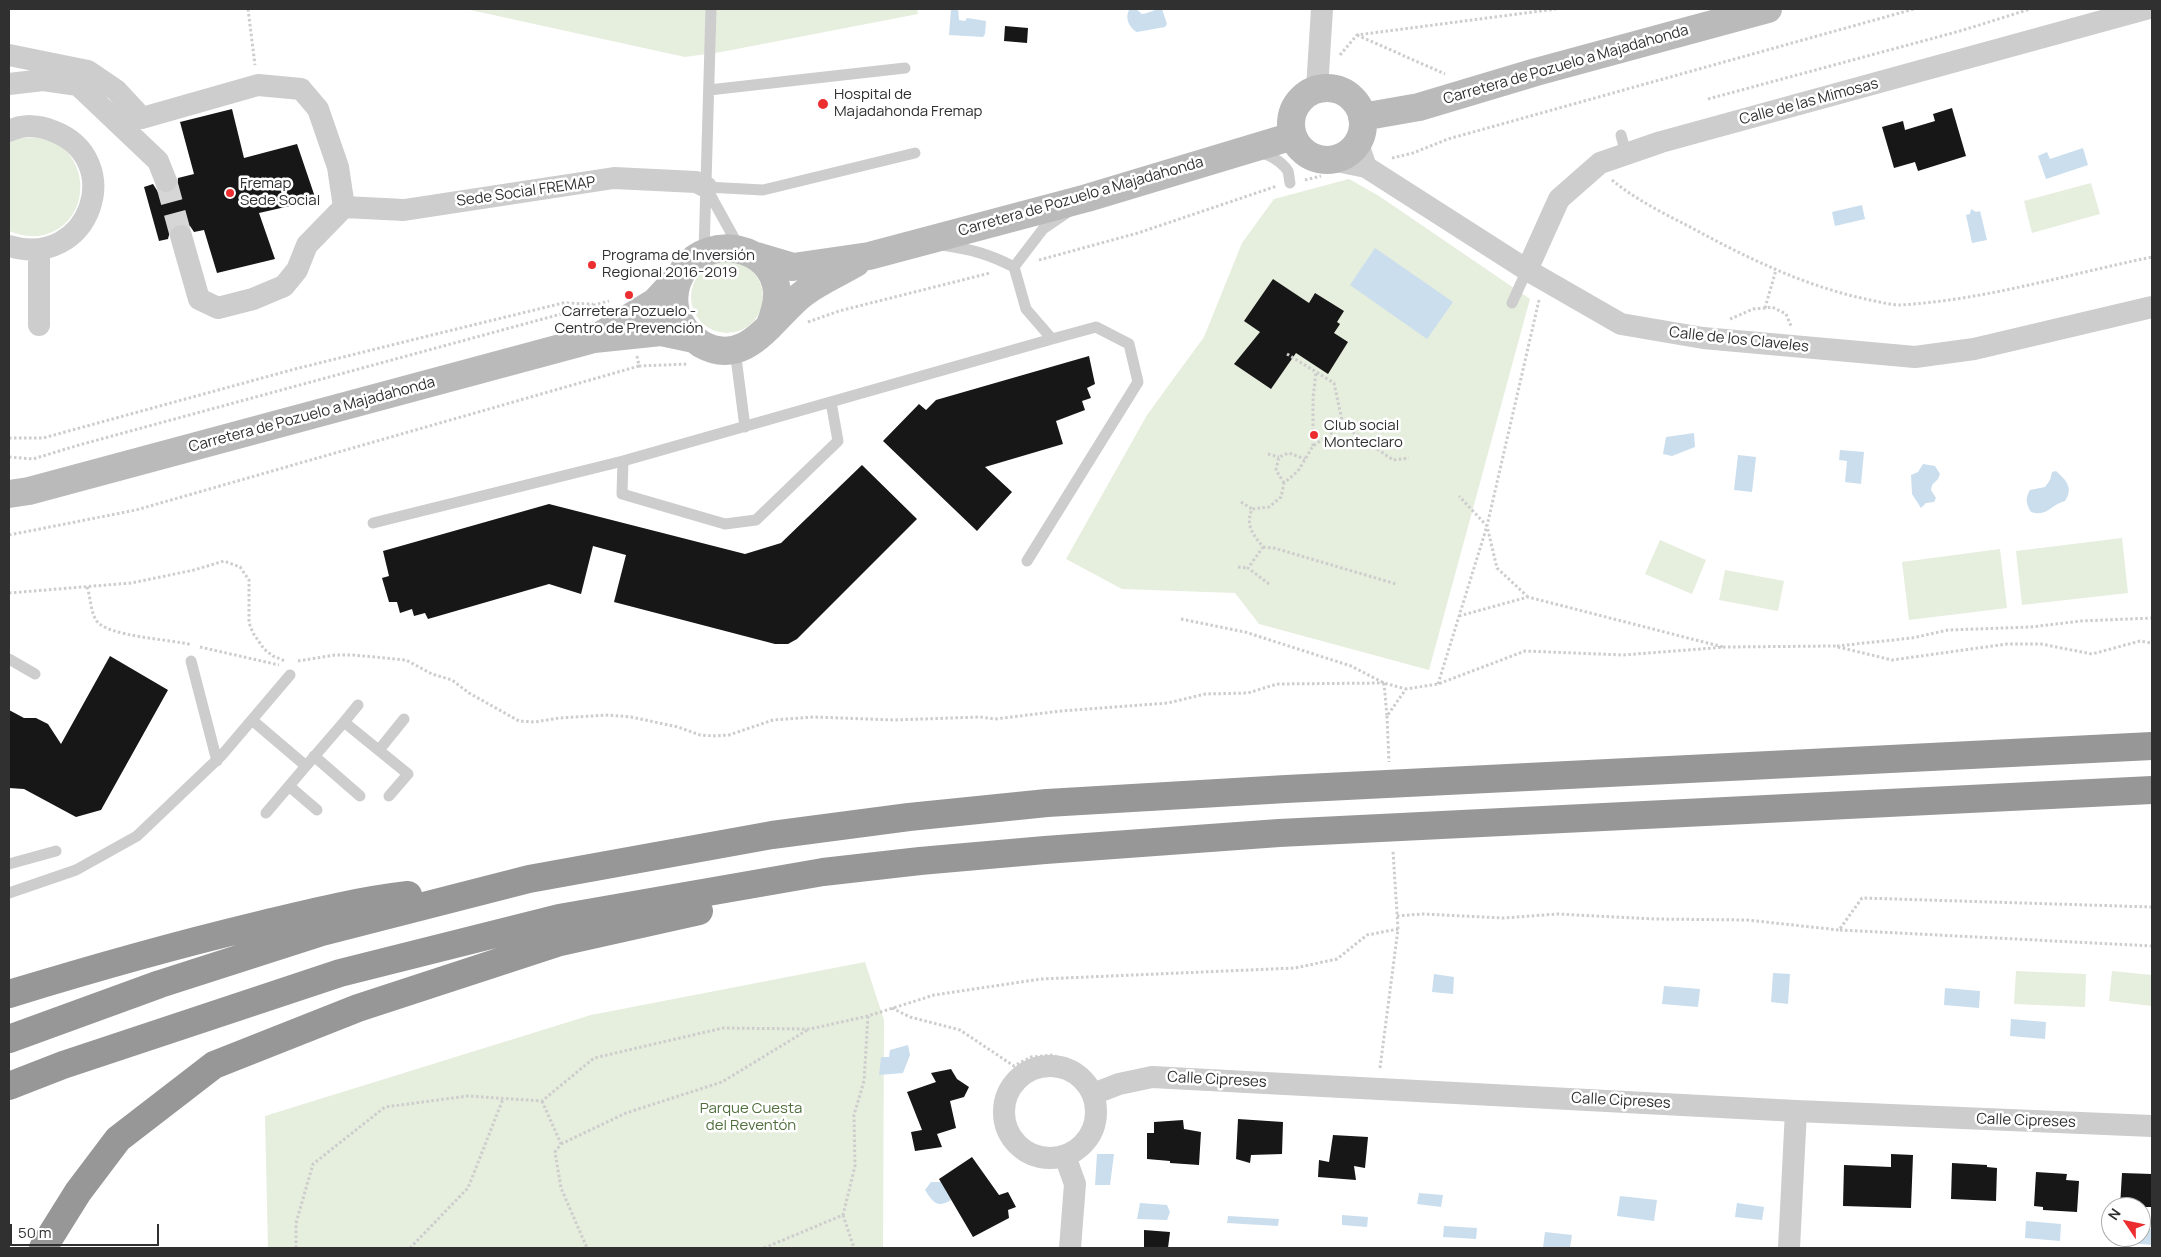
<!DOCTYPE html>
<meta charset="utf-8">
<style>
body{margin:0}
#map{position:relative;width:2161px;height:1257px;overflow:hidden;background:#fff;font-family:Manrope,sans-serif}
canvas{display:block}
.frame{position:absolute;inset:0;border:10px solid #303030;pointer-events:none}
.north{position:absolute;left:2101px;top:1197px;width:50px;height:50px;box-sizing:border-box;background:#fff;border:1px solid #acacac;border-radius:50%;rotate:304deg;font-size:14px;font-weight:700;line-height:20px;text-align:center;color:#303030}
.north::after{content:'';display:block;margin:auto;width:18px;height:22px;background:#ec2e31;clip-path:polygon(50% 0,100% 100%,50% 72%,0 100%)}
.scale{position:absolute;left:10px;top:1224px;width:149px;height:22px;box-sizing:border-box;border:2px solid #303030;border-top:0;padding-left:6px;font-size:15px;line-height:18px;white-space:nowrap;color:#303030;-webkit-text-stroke:4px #fff;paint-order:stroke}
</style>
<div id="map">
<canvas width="2161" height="1257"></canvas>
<div class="frame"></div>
<div class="north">N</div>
<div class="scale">50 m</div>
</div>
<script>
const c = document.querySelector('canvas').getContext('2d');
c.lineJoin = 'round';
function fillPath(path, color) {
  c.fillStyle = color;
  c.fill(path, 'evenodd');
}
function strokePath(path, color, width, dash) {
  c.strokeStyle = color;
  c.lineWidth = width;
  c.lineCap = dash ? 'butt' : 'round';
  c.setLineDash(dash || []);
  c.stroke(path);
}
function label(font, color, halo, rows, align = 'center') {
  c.font = font + ' Manrope,sans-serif';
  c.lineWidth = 5;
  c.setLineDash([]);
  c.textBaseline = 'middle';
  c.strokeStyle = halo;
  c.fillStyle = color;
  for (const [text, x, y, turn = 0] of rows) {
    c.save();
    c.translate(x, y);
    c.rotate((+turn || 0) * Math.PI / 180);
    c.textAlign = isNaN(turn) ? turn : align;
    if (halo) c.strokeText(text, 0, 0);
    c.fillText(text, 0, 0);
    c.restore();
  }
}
const green = new Path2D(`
 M466,9h451l1,5 -197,38 -36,5z
 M40,137c7,3 16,5 22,10 30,26 23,78 -19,88 -12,3 -23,0 -34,-4v-88l10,-5z
 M1349,179l30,17 151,103 -101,371 -170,-46 -24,-31 -113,-4 -56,-30 81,-144 57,-78 38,-94 32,-44z
 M2091,183l9,31 -68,19 -8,-32z
 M691 297a36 36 0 1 1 72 0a36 36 0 1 1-72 0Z
 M2122,538l6,55 -106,12 -6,-54z
 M1660,540l46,20 -14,34 -47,-20z
 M2000,549l7,59 -98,12 -7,-58z
 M1725,570l59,11 -6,30 -59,-11z
 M865,962l19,58 -1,228h-615l-3,-132 326,-101z
 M2016,971l70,3 -1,33 -71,-3z
 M2112,971l40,4v31l-43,-5z`);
const water = new Path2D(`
 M951,9h7l1,11 6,1 2,-3 19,3 -1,13 -2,3 -34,-2z
 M1130,9h6l6,5c8,-1 12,-5 20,-5l5,15 -2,3 -28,5c-8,-4 -13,-16 -7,-23z
 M2083,148l5,17 -42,14 -8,-23 9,-4 3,7z
 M1862,205l3,14 -30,7 -3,-14z
 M1971,209l5,3 4,-1 7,29 -15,3 -6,-28 4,-1z
 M1375,248l78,54 -26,37 -77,-54z
 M1694,433l1,14 -23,9 -9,-2 3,-17z
 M1840,450l24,2 -3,32 -16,-2 2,-21 -8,-1z
 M1738,455l18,2 -4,35 -18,-2z
 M1923,464l12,2 5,8 -2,5 -6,6 -1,5 5,8 -2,4 -8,1 -5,5 -9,-14 -1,-19 7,-3z
 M2056,471c10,9 18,17 9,30 -15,4 -17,16 -34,11 -5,-8 -6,-14 -1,-22l15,-3 5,-7 2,-8z
 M1773,973l17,1 -2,30 -17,-2z
 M1434,974l20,3 -1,17 -21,-2z
 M1664,986l36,3 -2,18 -36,-3z
 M1945,988l35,3 -1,17 -35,-3z
 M2011,1019l35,3 -1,17 -35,-3z
 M908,1045l2,10 -7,18 -24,2 2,-18h8l1,-7z
 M1097,1154h17l-4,31h-15z
 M931,1182h10l10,18c-14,9 -18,2 -26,-10z
 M1419,1193l24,2 -2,12 -24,-3z
 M1620,1196l37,4 -3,21 -37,-5z
 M1140,1203l27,2 3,7 -3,8 -30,-1z
 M1737,1203l27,4 -2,13 -27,-3z
 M1342,1215l26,2 -1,10 -25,-2z
 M1228,1216l51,3 -1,7 -51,-3z
 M2026,1221l35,3 -1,17 -35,-3z
 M1444,1226l33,2 -1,11 -33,-2z
 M2141,1228l11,1v16l-23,-2v-6h12z
 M1545,1232l27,3 -2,13h-27z`);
const building = new Path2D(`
 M1005,26l23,2 -1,15 -23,-2z
 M1952,108l14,48 -48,15 -3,-9 -21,6 -12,-41 21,-6 2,9 30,-9 -2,-7z
 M232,109l12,49 53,-14 19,56 -57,13 16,46 -58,14 -13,-43 -10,2 -4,-6 -12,-3 -7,4 -3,12 -9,2 -15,-54 9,-3 5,8 12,1 7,-4 1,-11 16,-4 -14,-52z
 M1273,279l36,24 6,-10 29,18 -7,11 3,2 -6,9 14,9 -20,32 -32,-21 -25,36 -37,-25 26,-32 -16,-11z
 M1089,356l6,28 -8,4 4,10 -9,3 3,9 -29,11 7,23 -78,23 27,25 -35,39 -94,-90 36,-37 7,6 10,-10z
 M862,465l55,54 -120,120 -9,5h-13l-161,-42 12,-47 -33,-9 -12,48 -32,-10 -121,35 -3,-6 -11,3 -2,-7 -12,4 -3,-11h-8l-7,-24 7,-2 -6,-25 166,-47 196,50 36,-11z
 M110,656l58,34 -67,120 -25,7 -52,-28 -15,-1v-78l15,8h12l12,6 13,20z
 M951,1069l6,10 12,8 -5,10 -14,4 6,27 -19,6 5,13 -27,4 -4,-19 11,-2 -15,-38 29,-10 -5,-9z
 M1238,1119l45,3 -1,32 -31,1 -1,8 -14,-4z
 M1183,1120l1,9 17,3 -2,33 -29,-2v-2l-23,-2v-26h7v-11z
 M1333,1135l35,2 -3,31 -11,-2 2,14 -38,-3 1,-17 10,2z
 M1891,1154l22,1 -2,53 -68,-2 1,-41 47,2z
 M972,1157l27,38 9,-3 8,15 -8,3 1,8 -36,19 -34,-58z
 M1952,1163l35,2v2l10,1 -1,33 -45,-2z
 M2036,1172l31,2 -1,6 13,1 -2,31 -34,-2v-3l-9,-1z
 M2122,1173l30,1v33h-32z
 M1144,1230l26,2 -2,16h-24z`);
const streetTunnel = new Path2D(`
 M166,181l15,55`);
const path = new Path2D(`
 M248,9l7,56
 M1357,35l88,39
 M1340,55l17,-20 199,-26
 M1708,99l252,-68 70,-22
 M1392,158l21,-5 35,-14 466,-130
 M1305,180l16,-4
 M1612,180c24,20 53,34 80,48 57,31 115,59 178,72 10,2 21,5 30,5 85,-5 169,-31 252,-48
 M1039,260l99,-27 139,-47
 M1765,308l11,-38
 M1730,319l23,-10 12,-1 7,-1 14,7 5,12
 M808,322l31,-11 151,-38
 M1287,354l47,29 9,42 50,35 16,-2
 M637,356l2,10 49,-2
 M9,438h34l252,-69 133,-33 135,-33 30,1
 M1313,446v-48l3,-26
 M1268,454l11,3
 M9,457l24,2 46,-14 530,-144
 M1284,483l-8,-13 3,-13 10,-4 16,6
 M1241,502l11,7
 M9,535l127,-25 503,-144
 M1263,547l11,1 122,36
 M1238,567l10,1
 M1269,584l-21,-16 15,-21c-10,-13 -18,-21 -11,-38l17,-2 12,-10 3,-14 14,-12 15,-25 30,-21
 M87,587c4,11 3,23 9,33 10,17 75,19 96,25
 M9,593l122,-10 63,-13 30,-9 16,6 9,13v43l4,10 11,16 9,7 12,5
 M1528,597l-31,-29 -10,-42 52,-226
 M1459,616l69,-19 195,50
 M1181,619l64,13 106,34 33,17 22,6
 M1837,646l75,-8 36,-8 83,-3 50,-6 71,-3
 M200,647l79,18
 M298,661l37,-6h18l53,5 26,14 20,6 17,13 50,28 16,1 24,-4 49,-3 23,2 47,10 22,8 13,1 16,-1 44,-15 41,-3 80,3 86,-3 15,2 66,-8 107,-8 37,-9 43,-1 29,-9 107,-1
 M1384,683l3,33 19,-27 32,-5 87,-33 98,4 103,-8 108,-1 58,14 115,-16h34l51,10 48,-13 12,2
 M1438,684l49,-158 -28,-30
 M1387,716l2,46
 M1397,916l25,-2 82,4 53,-4 98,5 92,1 92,10 23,-32 290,9
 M1840,930l312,16
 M892,1008l18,9 50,13 54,36 17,-9 22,-2 36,18
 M1380,1068l18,-139 -5,-78
 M542,1101l19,43 -6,8 6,36 26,60
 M561,1144l65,-31 96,-31 87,-53
 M843,1215l11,33
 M296,1248v-25l17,-59 72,-57 83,-11 74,5 52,-43 129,-30 87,1 58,-13 66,-21 107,-16 254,-11 42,-9 30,-24 31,-6
 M410,1248l58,-60 35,-89
 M764,1248l79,-33 12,-49 -1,-51 10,-34 4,-65`);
const lane = new Path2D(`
 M709,90l196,-22
 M1621,135l5,19
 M1257,153c10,-1 25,9 31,18 1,3 1,8 2,12
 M706,187l57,3 152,-37
 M707,189l32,58
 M942,245c28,4 47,9 72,22l12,42 26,30
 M704,252l7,-243
 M1014,267l29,-38 25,-17
 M1512,303l15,-33
 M735,350l10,77
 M831,402l7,39 -82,79 -31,4 -103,-30 1,-33 429,-122 44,-12 33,17 9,38 -111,179
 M373,523l250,-62
 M9,659l26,15
 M191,661l26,100
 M252,720l54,46 -40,47
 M344,722l14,-17
 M379,750l25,-31
 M314,756l46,40
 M306,766l38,-44 64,52 -19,22
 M289,786l28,24
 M9,864l47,-13
 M9,893l67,-23 61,-34 85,-81 68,-80`);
const street = new Path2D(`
 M9,55l79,16 28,19 26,28 116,-33 43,4 17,20 20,58 6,40 -37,38 -10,25 -13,16 -31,13 -35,9 -19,-9 -18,-63
 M9,84l34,-4 35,5 80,76 8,20
 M1317,89l5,-80
 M9,131c14,-7 30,-6 44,0 74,28 38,139 -44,115
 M1358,144l8,23
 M1332,160l34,7 161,103 94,54 82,14 212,19 59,-8 178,-42
 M344,207l60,3 210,-32 82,4 10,5
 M1527,270l32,-71 41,-36 61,-21 485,-133
 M39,325v-75
 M1004 1112a46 46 0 1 1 92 0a46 46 0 1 1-92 0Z
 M1093,1094l26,-10 33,-7 644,34 356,15
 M1065,1156l10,28 -5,64
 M1789,1248l7,-137`);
const secondary = new Path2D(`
 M1291 124a36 36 0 1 1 72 0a36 36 0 1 1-72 0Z
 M1362,117l57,-10 117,-35 232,-63
 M756,256l37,11 76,-11 218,-58 206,-62
 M769,327c5,-12 9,-23 8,-36 -5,-46 -67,-57 -93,-22 -8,12 -12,28 -8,43 4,14 13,24 25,32 46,26 72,-28 103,-51 16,-12 35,-20 52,-30
 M601,335l54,-33 24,-26
 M9,494l20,-3 565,-152 67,-7 33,7`);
const highway = new Path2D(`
 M9,994c82,-25 163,-48 246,-68 51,-12 101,-25 153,-31
 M9,1039l151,-55 162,-52 207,-53 243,-44 137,-18 138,-14 239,-14 866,-43
 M9,1086l54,-21 277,-92 219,-55 264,-46 97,-11 125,-11 234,-17 873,-43
 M43,1248l35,-56 40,-53 96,-74 144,-57 202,-66 139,-31`);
const markers = [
 [823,104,6,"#ec2e31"],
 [230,193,5,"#ec2e31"],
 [592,265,5,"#ec2e31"],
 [629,295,5,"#ec2e31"],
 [1314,435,5,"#ec2e31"]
];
const streetNames = [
 ["Carretera de Pozuelo a Majadahonda",1566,65,-16],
 ["Calle de las Mimosas",1809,102,-15],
 ["Sede Social FREMAP",526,192,-8],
 ["Carretera de Pozuelo a Majadahonda",1081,197,-16],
 ["Calle de los Claveles",1739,340,6],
 ["Carretera de Pozuelo a Majadahonda",312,415,-15],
 ["Calle Cipreses",1217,1080,3],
 ["Calle Cipreses",1621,1101,3],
 ["Calle Cipreses",2026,1121,2]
];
const poiNames = [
 ["Hospital de",834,95],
 ["Majadahonda Fremap",834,112],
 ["Fremap",240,184],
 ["Sede Social",240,201],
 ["Programa de Inversión",602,256],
 ["Regional 2016-2019",602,273],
 ["Carretera Pozuelo -",629,312,"center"],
 ["Centro de Prevención",629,329,"center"],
 ["Club social",1324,426],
 ["Monteclaro",1324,443]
];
const parkNames = [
 ["Parque Cuesta",751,1109],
 ["del Reventón",751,1126]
];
fillPath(green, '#e6eede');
fillPath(water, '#cadeee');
fillPath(building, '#171717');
strokePath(streetTunnel, '#d6d6d6', 22, [22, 11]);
strokePath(path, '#cdcdcd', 3, [2.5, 2.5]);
strokePath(lane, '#cdcdcd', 11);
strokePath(street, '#cdcdcd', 22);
strokePath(secondary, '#bababa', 28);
strokePath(highway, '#979797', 28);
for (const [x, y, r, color] of markers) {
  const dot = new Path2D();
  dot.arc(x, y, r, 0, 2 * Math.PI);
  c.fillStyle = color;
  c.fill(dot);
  strokePath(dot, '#fff', 2);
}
label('15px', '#303030', '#fff', streetNames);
label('15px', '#303030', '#fff', poiNames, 'left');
label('15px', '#506e3c', '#fff', parkNames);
</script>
